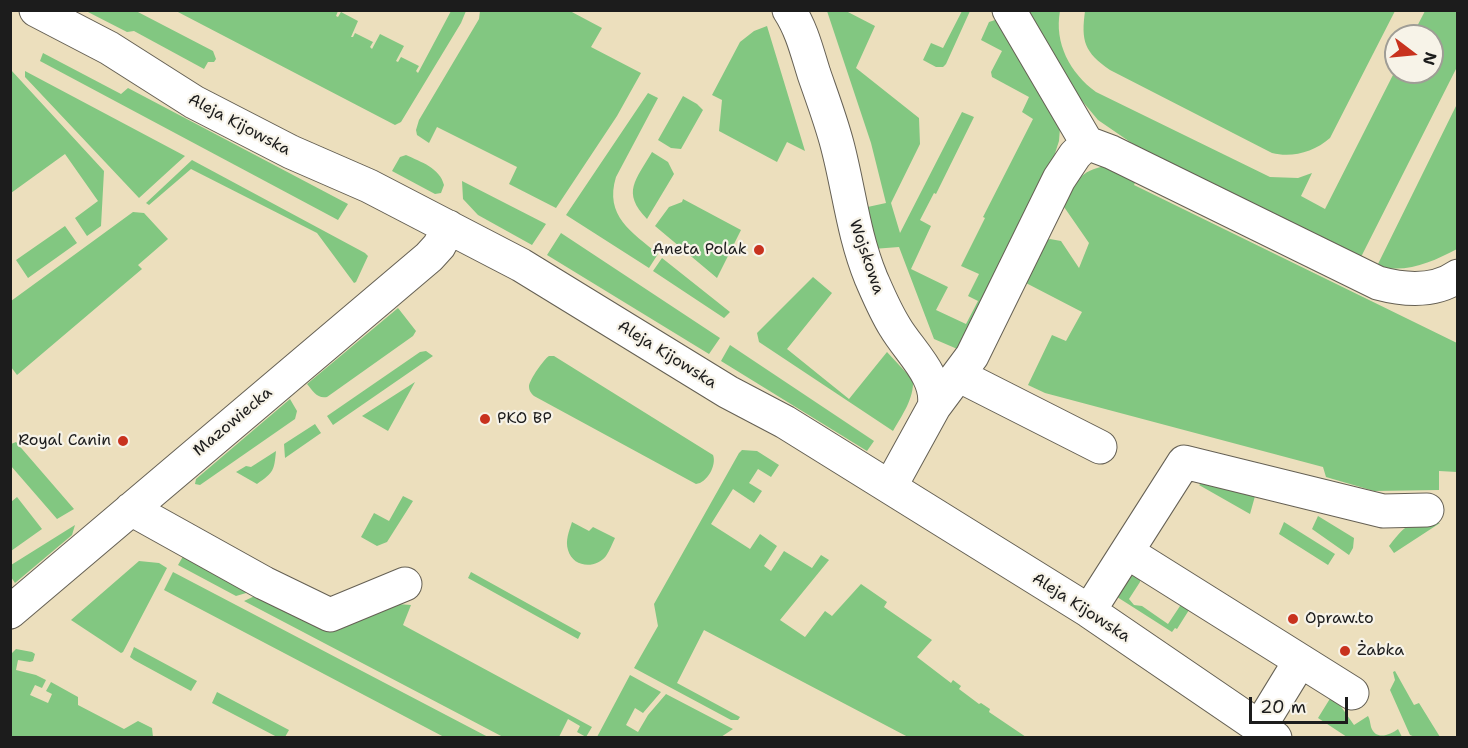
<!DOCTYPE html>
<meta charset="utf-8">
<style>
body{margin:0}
#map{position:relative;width:1468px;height:748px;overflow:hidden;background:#ecdfbd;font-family:"Shantell Sans",sans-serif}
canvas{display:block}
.frame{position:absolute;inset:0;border:12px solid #1c1c1c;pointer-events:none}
.north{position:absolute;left:1384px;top:24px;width:60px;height:60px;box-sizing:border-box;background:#f7f3e8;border:2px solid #9f9d96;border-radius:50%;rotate:106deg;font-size:16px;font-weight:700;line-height:24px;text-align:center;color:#1c1c1c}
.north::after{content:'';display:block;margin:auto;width:21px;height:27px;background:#c8321e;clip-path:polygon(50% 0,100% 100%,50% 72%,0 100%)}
.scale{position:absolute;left:1249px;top:697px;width:99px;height:27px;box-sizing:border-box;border:3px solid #1c1c1c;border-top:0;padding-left:8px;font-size:18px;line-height:21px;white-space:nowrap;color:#1c1c1c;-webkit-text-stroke:4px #f7f3e8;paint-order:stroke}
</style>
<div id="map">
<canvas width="1468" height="748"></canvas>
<div class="frame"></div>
<div class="north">N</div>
<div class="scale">20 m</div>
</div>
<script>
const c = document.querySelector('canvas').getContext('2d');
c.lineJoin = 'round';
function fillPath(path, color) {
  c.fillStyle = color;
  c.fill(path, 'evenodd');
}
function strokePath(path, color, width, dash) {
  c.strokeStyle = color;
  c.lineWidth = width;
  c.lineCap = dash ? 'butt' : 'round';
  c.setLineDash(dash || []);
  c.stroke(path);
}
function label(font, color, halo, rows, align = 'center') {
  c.font = font + ' "Shantell Sans",sans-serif';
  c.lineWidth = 4.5;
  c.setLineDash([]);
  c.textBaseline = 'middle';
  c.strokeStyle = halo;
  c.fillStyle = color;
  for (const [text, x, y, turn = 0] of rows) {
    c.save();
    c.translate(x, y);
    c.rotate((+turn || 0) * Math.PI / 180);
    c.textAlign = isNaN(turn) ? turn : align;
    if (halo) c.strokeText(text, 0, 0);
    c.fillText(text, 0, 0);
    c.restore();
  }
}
const green = new Path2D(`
 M86,11h50l77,40 3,8 -2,3h-6l-4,7 -70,-38 -7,1z
 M176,11h162l-2,5 2,1 3,-5 17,9 -7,16h2l2,-4 18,9 -3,5 2,2 8,-15 24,12 -8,15 2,1 3,-5 18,9 -3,5 2,2 33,-62h15l-5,12 -60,99 -6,3z
 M480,11h90l32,17 -11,19 50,26 -24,43 -61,92 -47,-24 8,-17 -80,-40 -8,16 -12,-8 -1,-5 3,-10 60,-101z
 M827,11h19l29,15 -19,42 63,50 1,26 -29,59 9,30 62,-121 12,5 -38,77 -2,-1 -14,27 11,6 -20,43 37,18 -12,23 30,14 12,-23 -10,-5 11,-22 -18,-8 24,-48 -2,-1 50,-98 -11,-7 7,-15 -37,-20 -1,-5 11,-21 -21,-11 8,-18 9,-3 62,109 -1,13 -12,37 -85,173 -28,-12 -35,-92 -26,2 -10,-41 23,-5 -15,-60z
 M962,11h8l-24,53 -3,3h-7l-13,-7 8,-17 12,5z
 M1023,11h37c-6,32 10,62 36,81l174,85 28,1 14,-5 -11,23 24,13 71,-140v3h36v-36h-20l13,-25h32v56l-96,190 -228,-113 -35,-24 -30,-36z
 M1085,11v-1l310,1 -65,127c-16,14 -38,20 -58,15l-162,-83c-26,-18 -29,-29 -25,-59z
 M767,26l38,125 -18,-9 -10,20 -58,-31 3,-31 -10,-5 28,-53 14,-11z
 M43,53l78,41 7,-6 220,116 -10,16 -298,-159z
 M11,70l93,101 -3,55 -14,10 -12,-18 23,-17 -33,-47 -54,39z
 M25,71l160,85 -46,42 -114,-121z
 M648,93l10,5 -42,79c-12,39 16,55 42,77l-9,14 -83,-53z
 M683,96l14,8 6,6 -22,39 -10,-1 -13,-8z
 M1457,104v145c-25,13 -51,25 -80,17z
 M652,152l16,10 6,12 -27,45c-26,-27 -11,-39 5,-67z
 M406,155c15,7 34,13 38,30l-3,8 -6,1 -43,-23 8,-14z
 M192,160l173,93 3,3 -12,26 -2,1 -37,-50 -126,-64 -42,36 -3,-2z
 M1106,166l31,12 -3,7 323,158v129l-18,-1v19l-65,1 -48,-14 -3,-10 -278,-74 -17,-8 24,-50 14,6 16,-29 -56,-29 19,-42 5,-2 11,2 18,27 10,-25 -27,-39c13,-21 18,-34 44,-38z
 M462,181l84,43 -14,21 -54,-30 -15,-16z
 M683,199l58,31 -24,48 -62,-52 14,-19 13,-5z
 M133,212l11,1 24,26 -30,26 4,4 -125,106 -6,-8v-66z
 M65,226l12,17 -49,35 -12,-18z
 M561,233l159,105 -11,16 -162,-99z
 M662,258l68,54 -6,6 -71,-47z
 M813,277l19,16 -45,56 62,50 38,-47 26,28c1,19 -11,35 -20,51l-134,-89 -2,-9z
 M398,308l18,23 -3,5 -86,61c-10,2 -14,-6 -20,-13z
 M730,345l144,96 -7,10 -146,-90z
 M426,351l7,5 -100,69 -6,-9 93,-64z
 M549,356h5l159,99c4,10 -6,28 -17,29l-162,-88c-3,-3 -5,-5 -5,-10 1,-7 15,-27 20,-30z
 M415,382l-27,49 -26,-15z
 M290,399l7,12 -2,8 -95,66 -5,-1 1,-5z
 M315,424l6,9 -36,25 -1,-14z
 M16,442l58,67 -17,10 -46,-53v-22z
 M742,450l15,1 22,14 -8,12 -13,-8 -9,14 13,8 -8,12 -21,-14 -22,35 39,25 10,-15 17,12 -13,20 7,5 13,-20 28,17 9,-13 8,5 -49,60 25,17 20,-26 7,5 29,-32 26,18 -3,5 48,33 -15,17 34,26 2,-3 8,6 -2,3 20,15 2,-1 9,6 -1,3 37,25h-118l-204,-107 -27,53 63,34 -2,3h-7l-97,-52 24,-42 -4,-22 85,-151z
 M276,451c-2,20 -2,21 -19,33l-21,-12 10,-6 5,1z
 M1203,482l54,7 -7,25 -51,-29z
 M403,496l10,5 -26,41 -10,4 -16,-9 13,-24 15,8z
 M17,497l25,32 -31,22v-49z
 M1318,516l36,22 -1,10 -4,7 -37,-26z
 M572,522l17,9 4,-4 22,11c-3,6 -5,12 -9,18 -10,13 -33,12 -38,-6 -3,-9 1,-19 4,-28z
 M1284,522l51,32 -7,11 -49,-31z
 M1440,523l-46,30 -5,-7c20,-26 19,-21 51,-23z
 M75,525l-3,10 -57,48 -4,-6v-12z
 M185,553l68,38 -17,5 -58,-31z
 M139,561l20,2 8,5 -44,84 -2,1 -50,-33z
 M173,572l315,165h-44l-280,-147z
 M471,572l110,61 -3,6 -110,-61z
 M1132,572l8,7v3l-11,17 5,6 8,1 26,18 12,-18 4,-1 5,5 -12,19 -2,-1 -3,4 -58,-37z
 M259,594l152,11 -8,20 189,102 -6,10 -9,-5 3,-6 -12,-7 -9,18h-56l-259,-136z
 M134,647l63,34 -6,10 -57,-31 -4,-3z
 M16,649l16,3 3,2 -2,7 -3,1 -12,-2 -2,10 20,5 10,5 -4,8 -7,-3 -5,10 18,8 4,-9 -6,-3 5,-9 27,15v8l46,24 14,-8 14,7 1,9h-142v-83z
 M1395,671l19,34 5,-2 21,34h-25l-5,-2 -20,-45 5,-10 -2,-8z
 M630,675l31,17 -18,21 -8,-5 -9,17 12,7 10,-17 18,-21 67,35 -12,8h-124z
 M217,692l72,38 -4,7h-8l-65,-34z
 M1331,697l4,1 19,27 14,-9c2,3 2,7 3,11 5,14 19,8 27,2l4,8h-55l-29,-19z`);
const minor = new Path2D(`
 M36,10l73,38 85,54 97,50 78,34 152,79 207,127 57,30 304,189 186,127
 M789,10c13,20 18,42 25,64 8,23 17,47 23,70 12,45 16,90 34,134 7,16 14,33 24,49 14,24 45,50 39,80l-44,80
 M1009,10l78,133
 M958,375l142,72
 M934,407l38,-51 87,-177 16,-24 12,-12 24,9 267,131c26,7 56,10 80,-7
 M131,509l133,74 66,32 75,-31
 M1127,552l225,141
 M1089,611l95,-149 199,49 44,-1
 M10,612l419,-355 10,-11 10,-19
 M1259,728l41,-67`);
const markers = [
 [759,250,6,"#c8321e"],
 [485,419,6,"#c8321e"],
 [123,441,6,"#c8321e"],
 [1293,619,6,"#c8321e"],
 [1345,651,6,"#c8321e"]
];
const streetNames = [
 ["Aleja Kijowska",239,125,28],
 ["Wojskowa",866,257,71],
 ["Aleja Kijowska",667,355,32],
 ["Mazowiecka",233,422,-40],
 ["Aleja Kijowska",1081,608,33]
];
const poiNames = [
 ["Aneta Polak",747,250,"right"],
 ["PKO BP",497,419],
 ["Royal Canin",111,441,"right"],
 ["Opraw.to",1305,619],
 ["Żabka",1357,651]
];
fillPath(green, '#82c781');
strokePath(minor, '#656054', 35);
strokePath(minor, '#fff', 33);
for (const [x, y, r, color] of markers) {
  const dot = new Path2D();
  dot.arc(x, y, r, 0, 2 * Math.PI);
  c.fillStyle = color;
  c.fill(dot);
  strokePath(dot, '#f7f3e8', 2);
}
label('16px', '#1c1c1c', '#f7f3e8', streetNames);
label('16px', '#1c1c1c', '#f7f3e8', poiNames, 'left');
</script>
